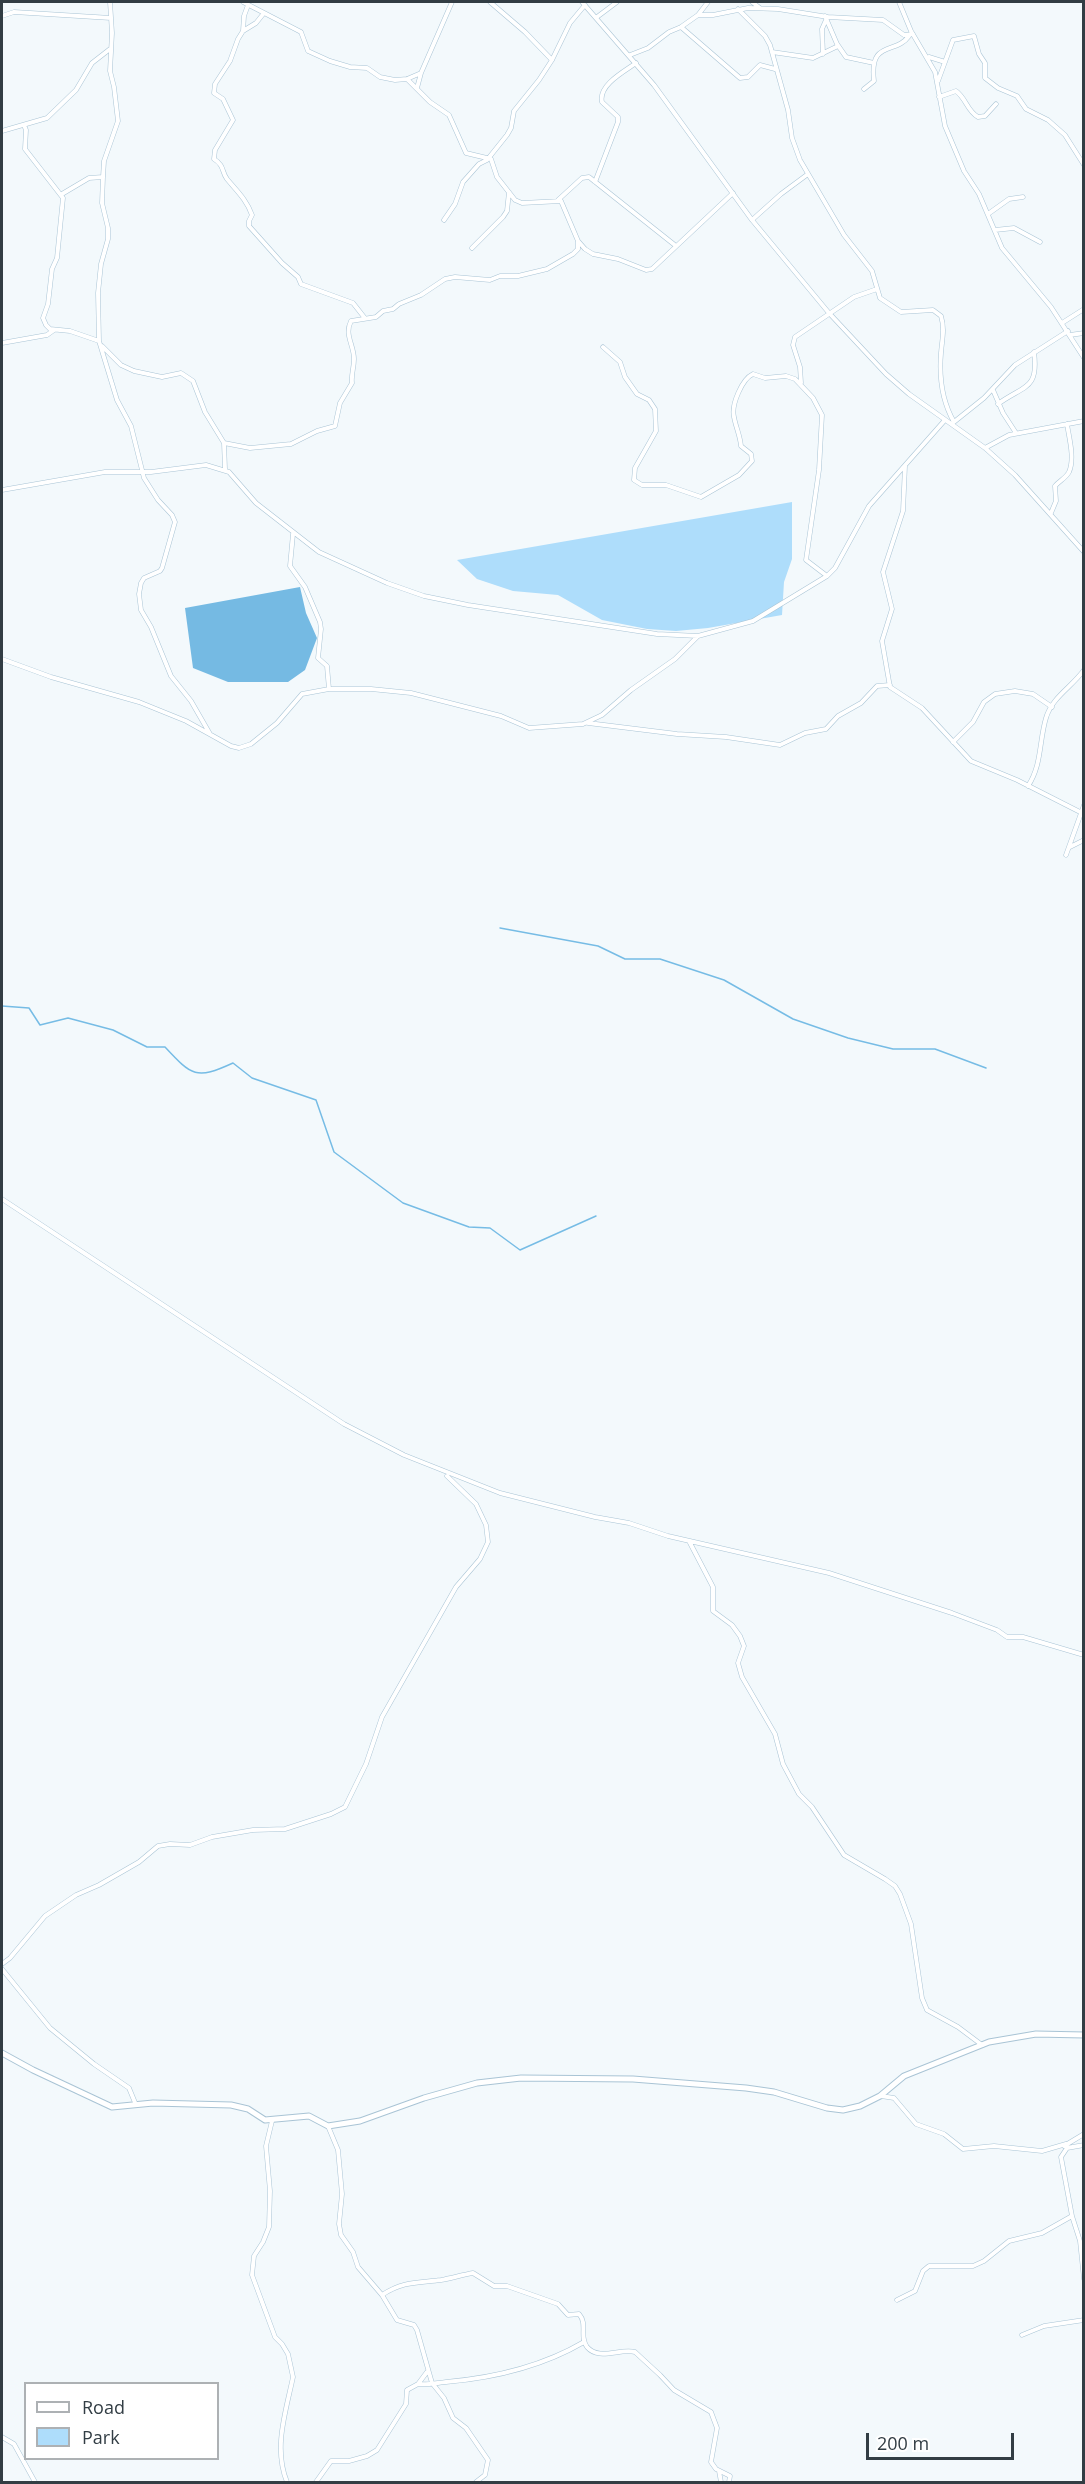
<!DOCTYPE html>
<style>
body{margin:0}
#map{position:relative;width:1085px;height:2484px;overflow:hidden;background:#f3f9fc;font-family:"Open Sans",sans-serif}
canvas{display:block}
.frame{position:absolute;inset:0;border:3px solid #323d44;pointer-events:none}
.legend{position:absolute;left:24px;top:2382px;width:195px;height:78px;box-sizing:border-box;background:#fff;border:2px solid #adb1b4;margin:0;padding:8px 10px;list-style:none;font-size:18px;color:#323d44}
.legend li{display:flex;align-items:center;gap:12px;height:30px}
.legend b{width:30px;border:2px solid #adb1b4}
.scale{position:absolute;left:866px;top:2433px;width:148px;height:27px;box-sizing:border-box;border:3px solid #323d44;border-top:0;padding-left:8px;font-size:18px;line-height:21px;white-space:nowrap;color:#323d44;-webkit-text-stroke:4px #fff;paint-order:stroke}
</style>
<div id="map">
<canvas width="1085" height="2484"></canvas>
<div class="frame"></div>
<ul class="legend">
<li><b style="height:8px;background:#fff"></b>Road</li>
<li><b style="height:16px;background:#aeddfb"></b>Park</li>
</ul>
<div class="scale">200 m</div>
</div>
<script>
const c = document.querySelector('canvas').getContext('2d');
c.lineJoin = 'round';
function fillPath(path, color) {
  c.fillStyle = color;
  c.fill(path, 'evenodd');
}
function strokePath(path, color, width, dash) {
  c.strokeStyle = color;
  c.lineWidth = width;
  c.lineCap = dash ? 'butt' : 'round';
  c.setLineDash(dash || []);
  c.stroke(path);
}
const green = new Path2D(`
 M792,502v57l-8,23 -2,33 -74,13 -32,3 -29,-2 -45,-9 -44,-25 -45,-4 -36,-12 -20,-19z`);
const forest = new Path2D(`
 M300,587l6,26 11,25 -12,32 -17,12h-60l-35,-14 -8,-60z`);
const stream = new Path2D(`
 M500,928l98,18 27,13h35l64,21 69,39 55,19 45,11h42l51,19
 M2,1006l27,2 11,17 28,-7 45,12 34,17h18c27,29 31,33 68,16l19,15 64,22 18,52 69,51 66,24 21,1 30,22 76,-34`);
const minor = new Path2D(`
 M110,2l2,31 -2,38 4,16 4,34 -14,40 -1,16 -1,26 6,25v11l-7,25 -3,29 1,48 18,59 14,26 13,52 14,22 14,15 3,7 -13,46 -2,3 -16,7 -3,5 -2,11 2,16 10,17 20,49 20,25 19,33
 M243,2l58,30 7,19 22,10 20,6 17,1 13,9 15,3 12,-1 14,-6 31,-71
 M490,2l35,30 27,28
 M582,2l72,83 98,135 77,93 57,61 23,20 76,54 30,27 69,77
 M752,2l8,6
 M899,2l12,29 24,41 10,54 19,45 15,23 23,54 49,59 33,51
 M738,9l27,27 5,9 18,65 4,28 8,22 44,75 28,36 8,27 21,14 32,-2 8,6c4,13 1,24 0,37 -2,24 1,48 13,69
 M264,13l-8,10 -13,8 -5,8 -8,22 -15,23 -1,9 9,6 10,21 -18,30 -1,9c11,7 7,12 13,20 9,11 20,21 25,36l-3,6v5l33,37 16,14 3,7 52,19 11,14
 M698,15h15l35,-7 30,1 50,8 55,3 21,15 9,-1
 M2,16l12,-4 97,6
 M825,16l12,28 9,13 28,6
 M597,17l20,-15
 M681,27l59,51 8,-1 12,-12 15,4
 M243,31l1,-15 4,-11
 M772,52l41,6 25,-12
 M823,54l-1,-25 4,-9
 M630,55l18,-7 21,-16 12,-5 17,-12 10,-13
 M929,57l16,5
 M407,79l23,23 19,13 17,38 25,6 6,18 18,23 7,3 39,-2 17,40 7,8 8,5 25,5 28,11 6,-1 81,-76
 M938,81l15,-41 21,-4 5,18 6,9v15l13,10 19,8 9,13 22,11 17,15 19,30
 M417,88l4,-15
 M864,89l10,-8c-5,-42 22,-26 35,-45
 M939,97l17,-6c10,7 11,20 22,26l7,-1 11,-12
 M24,125l2,5 -1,19 38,49 -6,60 -5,11 -4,35 -5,14 3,7 4,4 20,2 29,10
 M2,131l45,-13 29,-28 16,-27 18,-14
 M595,182l23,-60v-5l-16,-15c-4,-17 23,-31 34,-39
 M62,194l27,-16 14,-1
 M558,200l24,-22 7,-1 87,69
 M988,214l21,-15 14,-2
 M444,220l11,-16 8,-22 16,-18 8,-4 20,-25 4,-7 3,-17 25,-31 13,-20 18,-37 15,-18
 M752,220l29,-26 27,-20
 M995,230l19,-2 26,14
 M472,248l31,-31 4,-6 2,-19
 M1062,323l22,-14
 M1070,335l14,-2
 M2,343l45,-8 7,-5
 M102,346l19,19 13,6 28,6 19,-4 12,8 12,31 19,31 1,26
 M603,347l17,15 5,15 12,17 12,6 6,9 1,22 -21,37 -1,12 8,5h24l35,12 38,-22 13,-14 -1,-7 -10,-8c-1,-11 -5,-18 -7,-29 -3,-12 8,-38 19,-43l12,4 21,-2 9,3 18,19 9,17 -3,55 -13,90 21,16
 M801,383l-1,-16 -7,-22 2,-8 59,-40 23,-8
 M993,390l10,23 13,20
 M998,404c26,-19 41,-14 36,-52
 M954,422l30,-24 31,-33 53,-34
 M224,443l26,5 41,-4 26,-13 18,-5 5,-23 12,-20c-1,-9 2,-15 2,-24 0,-14 -10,-24 -3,-38l25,-4 7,-6 10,-2 6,-5 22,-9 24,-16 10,-2 35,3 10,-4h18l29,-7 26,-15 5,-5v-8
 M985,448l24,-13 75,-14
 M905,466l-2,45 -20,61 9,37 -10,32 8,46 32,21 49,53 46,19 67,34
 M2,490l103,-18h46l55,-7 23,7 27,31 63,49 68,31 37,13 44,9 189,29 41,2 55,-15 74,-45 8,-8 34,-62 76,-86
 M1051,513l5,-12 -1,-15c4,-5 11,-8 14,-14 6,-14 0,-34 -2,-48
 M293,534l-3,32 15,21 15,35 1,7 -3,29 9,8 2,23
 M2,659l49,18 88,25 47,19 45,25 8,2 12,-4 26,-21 25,-29 27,-5h42l40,4 90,23 28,12 54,-4 19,-9 29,-25 44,-31 22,-22
 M588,723l89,11 49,3 54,8 25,-12 21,-4 12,-13 23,-13 16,-17 13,-1
 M953,742l20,-20 11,-20 11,-8 20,-3 18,3 19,13
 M1028,786c14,-21 11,-45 18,-68 6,-21 26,-31 38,-48
 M1070,847l14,-7
 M1066,855l18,-50
 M2,1199l342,225 60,31 96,38 95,24 34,6 39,13 161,37 123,40 45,17 10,7h16l61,18
 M689,1541l24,46v24l19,14 8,11 4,10 -6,17 4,14 33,57 8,30 16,30 13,13 32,48 41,24 10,7 5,8 11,30 11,74 5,12 31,17 24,18
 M2,1964l8,-6 35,-42 31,-21 23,-10 40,-23 19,-16 12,-2 20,1 22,-8 41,-7 32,-1 46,-15 14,-7 21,-43 16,-47 74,-130 24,-28 8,-17 -2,-17 -10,-21 -29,-28
 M2,1969l48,59 44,36 35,24 7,17
 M881,2096l13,2 22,26 28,10 19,15 31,-3 48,5 24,-7
 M272,2121l-6,25 4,45 -1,36 -6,15 -9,14 -2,19 23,62 7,7 6,10 5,23c-7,34 -20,71 -6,105
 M328,2126l10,24 4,44 -3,30 2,11 12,17 5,15 24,28 15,25 17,5 3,5 15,53 12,15 9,20 13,10 22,32 -3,15 -9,7
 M1084,2145l-17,3 -6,9 11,59 8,25 4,38
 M1064,2146l20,-12
 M382,2295c21,-14 36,-12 59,-15 11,-2 21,-5 32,-7l21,13h13l51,18 10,11 11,-1c9,10 0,23 8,33 12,14 33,1 48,5l25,23 14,15 37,22 6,16 -6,34 5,7 14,7 -1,6
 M897,2300l18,-9 8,-20 6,-5h44l11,-5 25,-20 33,-8 30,-17
 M1022,2335l22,-9 40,-6
 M418,2384c9,1 18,-1 28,-2 46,-4 97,-16 138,-40
 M2,2437l12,7 21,38
 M719,2471l2,11
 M316,2482l15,-21h18l18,-5 10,-6 29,-46 1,-14 11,-6 9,-12`);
const tertiary = new Path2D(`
 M2,2053l31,17 79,37 41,-4 78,2 17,4 17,11 44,-4 19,10 32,-5 64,-23 53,-15 44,-5 112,1 113,9 28,4 53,16 16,2 17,-4 20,-10 24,-20 85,-34 47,-8 48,1`);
fillPath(green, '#aeddfb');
fillPath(forest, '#75bae3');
strokePath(stream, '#76bce5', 1.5);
strokePath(minor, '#a9c4d5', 5);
strokePath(tertiary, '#a9c4d5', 7);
strokePath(minor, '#fff', 4);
strokePath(tertiary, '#fff', 5);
</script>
